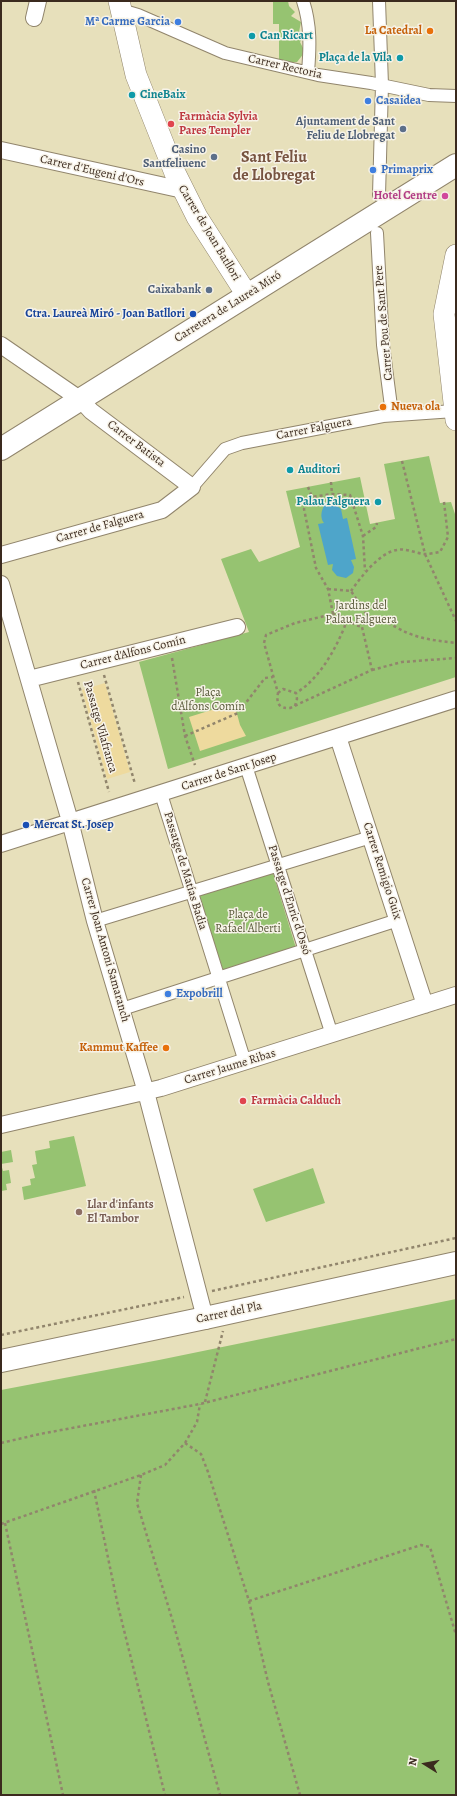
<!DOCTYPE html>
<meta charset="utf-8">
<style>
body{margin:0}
#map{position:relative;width:457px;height:1796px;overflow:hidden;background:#e7e0bb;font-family:Alegreya,serif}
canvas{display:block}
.frame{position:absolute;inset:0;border:2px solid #3b2a1e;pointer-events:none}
.north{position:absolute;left:405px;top:1744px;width:40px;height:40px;-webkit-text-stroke:3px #f7f3e8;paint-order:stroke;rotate:281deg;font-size:11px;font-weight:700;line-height:16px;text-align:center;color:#3b2a1e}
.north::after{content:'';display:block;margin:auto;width:14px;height:18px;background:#3b2a1e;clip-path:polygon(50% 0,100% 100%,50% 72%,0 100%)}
</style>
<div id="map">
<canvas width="457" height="1796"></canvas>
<div class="frame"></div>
<div class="north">N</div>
</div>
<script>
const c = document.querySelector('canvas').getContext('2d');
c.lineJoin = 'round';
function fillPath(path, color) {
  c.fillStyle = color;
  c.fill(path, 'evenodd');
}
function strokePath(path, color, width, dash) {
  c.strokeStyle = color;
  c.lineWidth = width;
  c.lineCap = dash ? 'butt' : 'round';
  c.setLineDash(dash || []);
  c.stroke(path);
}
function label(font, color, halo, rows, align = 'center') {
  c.font = font + ' Alegreya,serif';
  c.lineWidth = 3;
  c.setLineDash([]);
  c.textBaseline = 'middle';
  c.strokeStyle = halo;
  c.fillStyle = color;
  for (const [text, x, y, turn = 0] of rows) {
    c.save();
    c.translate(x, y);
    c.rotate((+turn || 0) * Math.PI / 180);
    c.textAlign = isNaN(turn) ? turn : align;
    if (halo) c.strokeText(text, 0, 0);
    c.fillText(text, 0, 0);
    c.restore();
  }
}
const green = new Path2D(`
 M273,1h15l1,5 6,6 -4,4 10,6 -2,10 5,4 -4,6 5,10 -8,10h-18v-38h-6z
 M429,456l11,47 11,-1 5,15v160l-288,92 -29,-107 110,-30 -28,-73 30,-10 8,13 41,-15 -14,-56 74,-14 10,47 25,-5 -11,-55z
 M273,873l23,75 -73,22 -24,-74z
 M74,1136l12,50 -62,14 -2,-13 9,-2 -1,-6 5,-1 -3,-13 5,-1 -2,-13 15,-3 -1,-7z
 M11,1150l2,12 -12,2 2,7 6,-1 2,13 -5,1 1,6 -6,1v7v-46z
 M313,1168l12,35 -59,19 -13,-33z
 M456,1299v496h-455v-405l158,-30z`);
const sand = new Path2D(`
 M105,683l25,89 -23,7 -25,-89z
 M234,703l6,22 6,11 -46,15 -11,-34z`);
const water = new Path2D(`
 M328,499l13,10 2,10 4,-1 9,41 -5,1 3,7 -1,6 -7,5 -9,-2 -5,-6 1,-6 -5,1 -10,-41 6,-1c-6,-8 0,-18 4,-24z`);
const path = new Path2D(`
 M402,461l23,93 31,67
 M331,482l1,12
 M308,487l4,10
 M363,536l13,-9 1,-4
 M328,589l23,2 17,26
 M351,591c9,-13 29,-39 46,-41 9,-2 18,3 27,4 5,0 11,-1 16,-2l8,-15 -4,-35
 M333,614l-5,-25 -12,-21 -12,-59 8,-12 20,-3 18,1 13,41 2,35
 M348,618l7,7 7,2
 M172,658l13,78 10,29
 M372,670l30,-8 54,-4
 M104,675l31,109
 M78,682l31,110
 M278,693l5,-4 13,4c25,-15 42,-48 52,-75l-15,-4 -38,9 -29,12 -2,8 14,50c-2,10 1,16 12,15l82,-38 -10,-43 6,-10c18,2 28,12 45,18 14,5 28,6 43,8
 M295,706l2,-7 -1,-6
 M185,736l53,-23 27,-35 8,-1
 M212,1291l244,-53
 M1,1335l183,-38
 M205,1402l18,-71
 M1,1443l39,-9 160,-30 256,-65
 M185,1443l16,11 7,18 41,129 19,81 32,113
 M141,1475l-4,28 36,119 47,173
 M94,1490l24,116 47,189
 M5,1523l58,272
 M1,1524l140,-49 24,-10 20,-22 12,-21 3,-18
 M249,1601l172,-56 9,2 26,88`);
const pedestrian = new Path2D(`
 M303,1c8,24 7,47 5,71
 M121,10l17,5 87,38 93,22 53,8 58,12 27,1
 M379,195l3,-110 -3,-84
 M377,233l6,112 9,69
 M192,487l33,-38 17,-6 141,-27 71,-5
 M246,766l86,269
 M161,794l84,268
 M95,921l276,-84
 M122,1009l276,-89`);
const minor = new Path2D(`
 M34,18l4,-17
 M1,150l182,40
 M1,345l80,55 10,11 101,76 -30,23 -161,45
 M1,584l69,237 25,100 51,171 59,226
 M29,679l208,-52
 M338,737l87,268
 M1,844l455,-145
 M1,1125l160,-37 295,-93`);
const tertiary = new Path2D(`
 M119,1l17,74 39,98 22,44 50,78
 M456,255l-12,59 12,106`);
const secondary = new Path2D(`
 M205,1318l251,-55`);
const primary = new Path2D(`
 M1,449l455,-284
 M1,1361l204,-43`);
const markers = [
 [178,22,4,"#3f7fe0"],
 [430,31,4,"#e8710a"],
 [252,36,4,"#0f9aa8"],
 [400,58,4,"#0f9aa8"],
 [132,95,4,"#0f9aa8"],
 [368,101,4,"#3f7fe0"],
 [171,124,4,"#e0444e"],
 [403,129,4,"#5c6f8a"],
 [214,157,4,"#5c6f8a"],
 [373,170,4,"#3f7fe0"],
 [445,196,4,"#d1479c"],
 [209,290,4,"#5c6f8a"],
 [193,314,4,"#1a4fb4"],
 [383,407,4,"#e8710a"],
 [290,470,4,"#0f9aa8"],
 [378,502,4,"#0f9aa8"],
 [26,825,4,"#1a4fb4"],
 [168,994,4,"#3f7fe0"],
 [166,1048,4,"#e8710a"],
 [243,1101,4,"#e0444e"],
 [79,1212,4,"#8d6e63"]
];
const shopNames = [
 ["Mª Carme Garcia",170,22,"right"],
 ["Casaidea",376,101],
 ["Primaprix",381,170],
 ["Expobrill",176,994]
];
const foodNames = [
 ["La Catedral",422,31],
 ["Nueva ola",391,407,"left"],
 ["Kammut Kaffee",158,1048]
];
const cultureNames = [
 ["Can Ricart",260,36],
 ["Plaça de la Vila",392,58,"right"],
 ["CineBaix",140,95],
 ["Auditori",298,470],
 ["Palau Falguera",370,502,"right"]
];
const streetNames = [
 ["Carrer Rectoria",285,67,13],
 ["Carrer d'Eugeni d'Ors",92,171,13],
 ["Carrer de Joan Batllori",209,233,59],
 ["Carretera de Laureà Miró",228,307,-32],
 ["Carrer Pou de Sant Pere",384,323,-95],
 ["Carrer Falguera",314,429,-11],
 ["Carrer Batista",136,444,37],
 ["Carrer de Falguera",100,527,-16],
 ["Carrer d'Alfons Comín",133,653,-14],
 ["Passatge Vilafranca",100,727,74],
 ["Carrer de Sant Josep",229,772,-18],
 ["Passatge de Matías Badia",185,871,73],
 ["Carrer Remigio Guix",382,871,72],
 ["Passatge d'Enric d'Ossó",289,900,72],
 ["Carrer Joan Antoni Samaranch",105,950,74],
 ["Carrer Jaume Ribas",230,1067,-17],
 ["Carrer del Pla",229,1313,-12]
];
const healthNames = [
 ["Farmàcia Sylvia",179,117],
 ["Pares Templer",179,131],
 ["Farmàcia Calduch",251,1101]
];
const serviceNames = [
 ["Ajuntament de Sant",395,122],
 ["Feliu de Llobregat",395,136],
 ["Casino",206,150],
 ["Santfeliuenc",206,164],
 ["Caixabank",201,290]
];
const hotelNames = [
 ["Hotel Centre",437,196]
];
const transitNames = [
 ["Ctra. Laureà Miró - Joan Batllori",185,314],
 ["Mercat St. Josep",34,825,"left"]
];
const parkNames = [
 ["Jardins del",361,606],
 ["Palau Falguera",361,620],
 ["Plaça",208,693],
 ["d'Alfons Comín",208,707],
 ["Plaça de",248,915],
 ["Rafael Alberti",248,929]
];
const educationNames = [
 ["Llar d'infants",87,1205],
 ["El Tambor",87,1219]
];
const districtNames = [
 ["Sant Feliu",274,158],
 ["de Llobregat",274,176]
];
fillPath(green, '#96c371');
fillPath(sand, '#eeda9e');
fillPath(water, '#4ea5ca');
strokePath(pedestrian, '#91856c', 14);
strokePath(minor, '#91856c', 18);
strokePath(tertiary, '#91856c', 22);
strokePath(secondary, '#91856c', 24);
strokePath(primary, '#91856c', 24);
strokePath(path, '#91856c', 2.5, [3, 3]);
strokePath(pedestrian, '#fff', 12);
strokePath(minor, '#fff', 16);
strokePath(tertiary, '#fff', 21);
strokePath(secondary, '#fff', 22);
strokePath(primary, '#fff', 22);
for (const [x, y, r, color] of markers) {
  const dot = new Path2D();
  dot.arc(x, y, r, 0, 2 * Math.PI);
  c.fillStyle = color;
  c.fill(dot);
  strokePath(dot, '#f7f3e8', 1.5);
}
label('bold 12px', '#366cbe', '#f7f3e8', shopNames, 'left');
label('bold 12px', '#c56008', '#f7f3e8', foodNames, 'right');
label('bold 12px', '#0d838f', '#f7f3e8', cultureNames, 'left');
label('12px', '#3b2a1e', '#f7f3e8', streetNames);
label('bold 12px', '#be3a42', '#f7f3e8', healthNames, 'left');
label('bold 12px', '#4e5e75', '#f7f3e8', serviceNames, 'right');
label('bold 12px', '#b23c85', '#f7f3e8', hotelNames, 'right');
label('bold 12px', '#164399', '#f7f3e8', transitNames, 'right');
label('12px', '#565837', '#f7f3e8', parkNames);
label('bold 12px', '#785e54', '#f7f3e8', educationNames, 'left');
label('bold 16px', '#775340', '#f7f3e8', districtNames);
</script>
